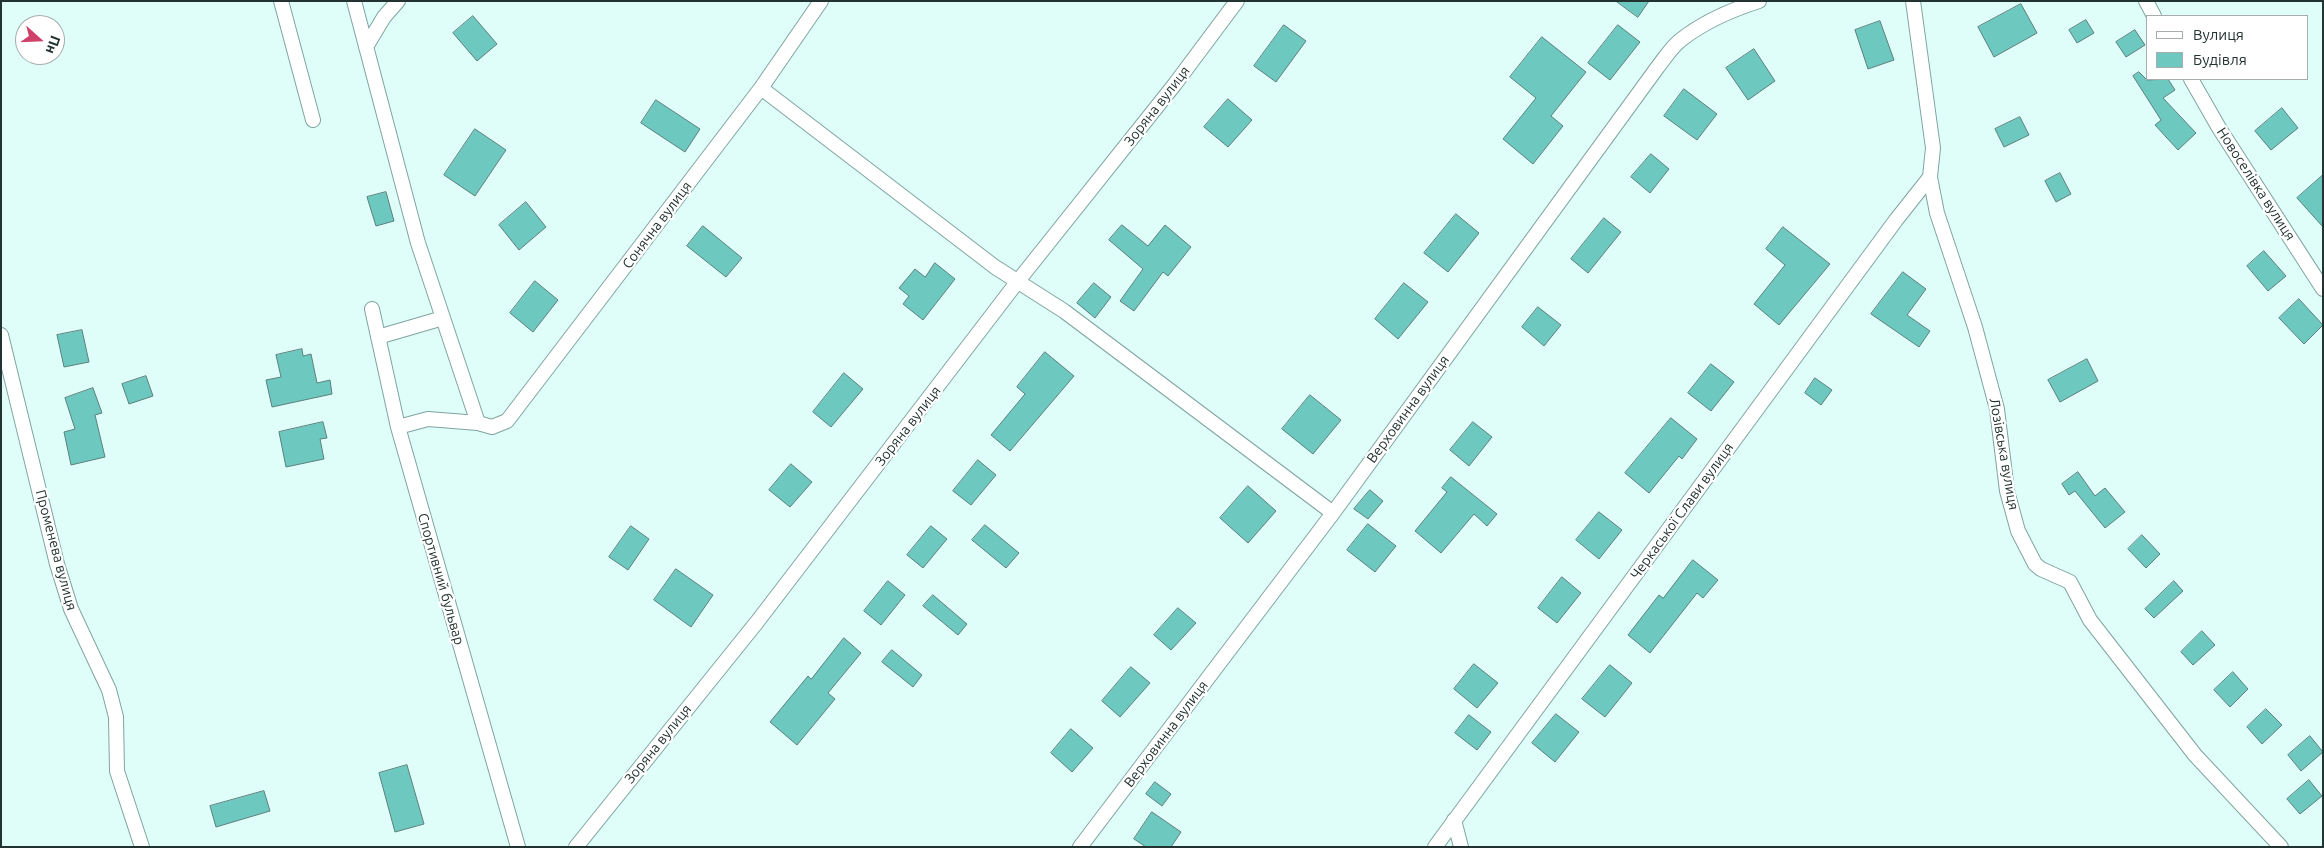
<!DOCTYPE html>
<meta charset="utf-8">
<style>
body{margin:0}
#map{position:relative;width:2324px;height:848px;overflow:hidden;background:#dffefa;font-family:Ubuntu,sans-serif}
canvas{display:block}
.frame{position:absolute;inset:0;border:2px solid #233331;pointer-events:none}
.legend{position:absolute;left:2146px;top:15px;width:162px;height:65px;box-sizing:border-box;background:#fff;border:1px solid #a7adad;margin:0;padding:6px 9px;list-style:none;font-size:15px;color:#233331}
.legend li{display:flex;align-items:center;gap:10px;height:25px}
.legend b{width:25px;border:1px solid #a7adad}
.north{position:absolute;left:15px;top:15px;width:50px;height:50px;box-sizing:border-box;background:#fff;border:1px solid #a7adad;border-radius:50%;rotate:110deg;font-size:14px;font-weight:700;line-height:20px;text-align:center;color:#233331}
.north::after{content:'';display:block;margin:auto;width:18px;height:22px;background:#cf416a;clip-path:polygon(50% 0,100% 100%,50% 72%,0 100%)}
</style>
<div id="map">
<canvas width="2324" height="848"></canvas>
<div class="frame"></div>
<ul class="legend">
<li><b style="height:6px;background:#fff"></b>Вулиця</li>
<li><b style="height:14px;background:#6dc8bf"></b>Будівля</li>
</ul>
<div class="north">Пн</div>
</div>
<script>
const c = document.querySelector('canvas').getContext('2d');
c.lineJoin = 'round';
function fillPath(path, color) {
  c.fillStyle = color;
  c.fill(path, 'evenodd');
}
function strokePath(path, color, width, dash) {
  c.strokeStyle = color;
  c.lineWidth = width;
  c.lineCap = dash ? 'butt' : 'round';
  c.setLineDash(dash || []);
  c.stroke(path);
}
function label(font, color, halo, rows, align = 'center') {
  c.font = font + ' Ubuntu,sans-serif';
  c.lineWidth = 4.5;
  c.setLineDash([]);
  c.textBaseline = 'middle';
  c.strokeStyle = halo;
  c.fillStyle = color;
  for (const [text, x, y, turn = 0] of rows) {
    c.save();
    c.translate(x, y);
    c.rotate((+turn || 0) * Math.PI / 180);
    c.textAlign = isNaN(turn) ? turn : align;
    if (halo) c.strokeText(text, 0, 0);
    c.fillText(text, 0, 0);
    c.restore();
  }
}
const building = new Path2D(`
 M1616,1h33l-11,16z
 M2021,4l16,29 -43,24 -16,-30z
 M473,16l24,28 -20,17 -24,-28z
 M2086,20l8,13 -17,10 -8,-13z
 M1880,21l14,39 -26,9 -13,-39z
 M1284,25l22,16 -30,41 -22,-16z
 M1618,25l22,17 -30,38 -22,-17z
 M2135,30l10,15 -19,12 -10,-15z
 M1542,37l44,35 -35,44 12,10 -30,38 -30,-25 33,-41 -26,-21z
 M1754,49l21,32 -27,19 -22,-32z
 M2139,72l8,8 21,-1 7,11 -12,8 33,35 -18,17 -23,-25 6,-5 -28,-44z
 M1684,89l33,25 -20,26 -33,-24z
 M1228,99l24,21 -24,27 -24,-20z
 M656,100l44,29 -15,23 -44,-29z
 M2282,108l16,20 -27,22 -16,-19z
 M2020,117l9,18 -25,12 -9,-18z
 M475,129l31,21 -31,46 -31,-21z
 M1651,154l18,15 -19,24 -19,-16z
 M2060,173l11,21 -15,8 -11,-21z
 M2323,175v52l-26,-29z
 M386,192l8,29 -18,5 -9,-29z
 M526,202l20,25 -27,23 -20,-25z
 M1456,214l23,19 -31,39 -24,-19z
 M1604,218l17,14 -33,41 -17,-14z
 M1122,225l26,21 17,-21 26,22 -23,29 -5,-4 -29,39 -14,-10 23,-32 -34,-29z
 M703,226l39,32 -16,19 -39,-31z
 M1783,227l47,37 -51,61 -25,-21 31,-39 -19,-16z
 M2264,251l22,25 -18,15 -21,-25z
 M935,263l20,16 -32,41 -20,-16 6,-8 -10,-8 16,-19 10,8z
 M1903,272l23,17 -19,26 23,16 -11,16 -48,-33z
 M535,281l23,19 -25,32 -23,-19z
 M1094,283l17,14 -16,21 -18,-15z
 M1404,283l24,19 -30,37 -23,-20z
 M2299,299l24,26 -19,19 -25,-26z
 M1538,307l23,18 -17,21 -22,-19z
 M82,330l7,32 -25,5 -7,-32z
 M302,349l1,7 8,-2 6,29 13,-3 2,14 -60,13 -6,-27 15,-3 -5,-22z
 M1045,352l29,24 -64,75 -19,-16 34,-41 -8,-7z
 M2087,359l11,22 -38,21 -12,-22z
 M1711,364l23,18 -23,29 -23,-18z
 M844,373l19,16 -32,38 -18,-15z
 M146,376l7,20 -24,8 -7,-20z
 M1815,378l17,12 -11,15 -16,-12z
 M93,388l9,25 -7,2 10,42 -34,8 -7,-33 11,-3 -10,-31z
 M1310,395l31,25 -28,34 -31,-25z
 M1671,418l26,21 -15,20 -3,-3 -30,37 -24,-20z
 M323,422l4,16 -7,1 4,20 -38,8 -7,-35z
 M1473,422l19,15 -23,29 -19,-16z
 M978,460l18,15 -25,30 -18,-14z
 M791,464l21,18 -22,25 -21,-17z
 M2078,472l17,24 10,-8 20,24 -20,16 -30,-37 -6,4 -7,-11z
 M1451,477l46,37 -10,12 -13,-12 -33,39 -26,-22 32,-39 -5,-4z
 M1248,486l28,25 -28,32 -28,-25z
 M1370,490l13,11 -15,18 -14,-10z
 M1599,512l23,18 -23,29 -23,-19z
 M1368,524l28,22 -21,26 -28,-22z
 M985,525l34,28 -13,15 -34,-28z
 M631,526l18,13 -21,31 -19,-13z
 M931,526l16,13 -24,29 -16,-13z
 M2142,535l18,19 -14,14 -18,-19z
 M1693,560l25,20 -15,18 -6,-5 -47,60 -22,-18 31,-40 4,3z
 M676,569l37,26 -22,32 -37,-27z
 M1562,577l19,16 -24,30 -19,-15z
 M888,581l17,14 -24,30 -17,-14z
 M2174,581l9,10 -29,27 -9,-9z
 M933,595l34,29 -9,11 -35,-29z
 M1178,608l18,15 -25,27 -17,-15z
 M2202,631l13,14 -22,20 -12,-13z
 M844,638l17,15 -33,40 7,6 -38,46 -27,-23 38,-46 3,3z
 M892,650l30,25 -9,12 -31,-25z
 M1474,664l24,19 -21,25 -23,-19z
 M1610,665l22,18 -27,34 -23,-18z
 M1131,667l19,16 -30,34 -18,-16z
 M2233,672l15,17 -18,18 -16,-17z
 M2266,709l16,16 -20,19 -15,-17z
 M1556,714l23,18 -24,30 -23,-19z
 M1469,715l22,17 -14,18 -22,-17z
 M1071,729l22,19 -21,24 -21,-19z
 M2310,736l13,16 -22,19 -13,-16z
 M407,765l17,59 -29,8 -16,-59z
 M2309,780l13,16 -22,18 -13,-15z
 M1155,782l16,12 -9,12 -16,-12z
 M264,791l6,20 -54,16 -6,-21z
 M1152,812l29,20 -10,15h-25l-12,-8z`);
const minor = new Path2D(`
 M281,1l32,119
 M354,1l64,242 60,180
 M1913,1l20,147 -3,29 7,36 38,114 22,82 10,82 11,40 17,33 6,5 29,13 20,38 105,135 86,92
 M2146,1l8,15
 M366,47l18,-30 14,-16
 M2191,79l28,49 104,161
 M761,88l234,179 69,44 269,202
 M372,309l26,118 120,420
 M1,335l56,229 14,45 38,81 7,27 1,54 25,76
 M378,337l65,-19
 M398,427l30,-8 50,4 14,4 15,-6 254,-333 60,-87
 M1454,820l7,27
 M576,847l181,-225 261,-341 157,-197 62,-83
 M1080,847l253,-334 324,-445c8,-10 15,-22 25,-29 23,-18 49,-29 77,-38
 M1435,847l461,-627 34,-43`);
const streetNames = [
 ["Зоряна вулиця",1157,106,-52],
 ["Новоселівка вулиця",2256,184,57],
 ["Сонячна вулиця",657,225,-53],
 ["Верховинна вулиця",1408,409,-54],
 ["Зоряна вулиця",908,426,-52],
 ["Лозівська вулиця",2004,454,80],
 ["Черкаської Слави вулиця",1682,511,-54],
 ["Променева вулиця",56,550,75],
 ["Спортивний бульвар",441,579,74],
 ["Верховинна вулиця",1166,734,-53],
 ["Зоряна вулиця",658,744,-51]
];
fillPath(building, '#6dc8bf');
strokePath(building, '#5c807c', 1);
strokePath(minor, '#7fa49f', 16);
strokePath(minor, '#fff', 14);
label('14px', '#233331', '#fff', streetNames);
</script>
